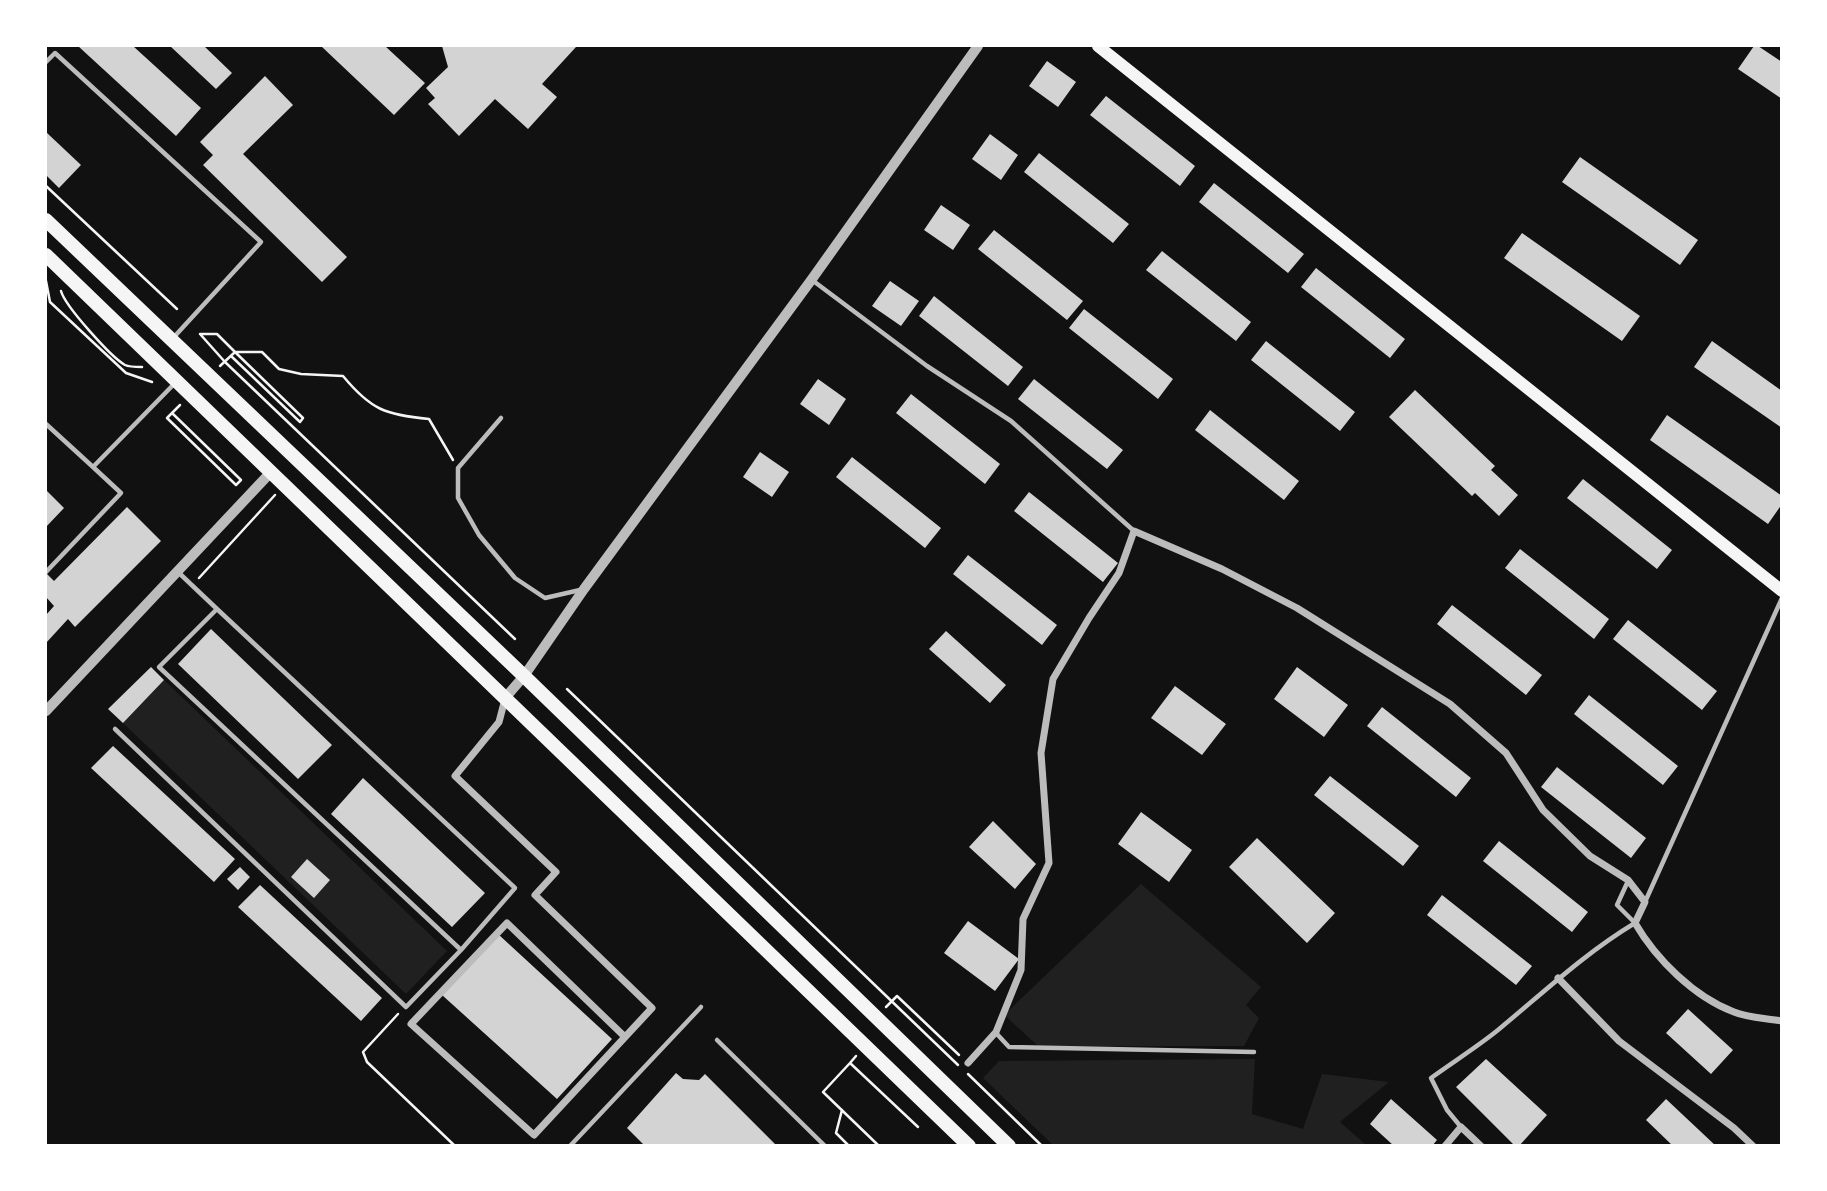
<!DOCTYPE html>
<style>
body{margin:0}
#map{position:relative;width:1827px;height:1191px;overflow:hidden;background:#111;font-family:Quicksand,sans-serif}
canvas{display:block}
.frame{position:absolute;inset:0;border:47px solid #fff;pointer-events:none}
</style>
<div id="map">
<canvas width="1827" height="1191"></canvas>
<div class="frame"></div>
</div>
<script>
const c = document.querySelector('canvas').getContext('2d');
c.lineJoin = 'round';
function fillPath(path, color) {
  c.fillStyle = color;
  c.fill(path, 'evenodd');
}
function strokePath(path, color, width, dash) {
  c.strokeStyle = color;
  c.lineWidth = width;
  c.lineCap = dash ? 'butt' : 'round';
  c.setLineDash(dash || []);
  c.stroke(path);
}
const green = new Path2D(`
 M164,680l283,271 -41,43 -283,-271z
 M1141,884l120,103 -15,18 13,13 -15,28h-206l-34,-31z
 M1255,1059l-3,55 51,15 19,-55 67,8 -49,40 25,22 -312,1 -70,-67 16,-17z`);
const building = new Path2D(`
 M78,46h55l68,62 -25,28z
 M170,46h34l28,27 -16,16z
 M321,46h64l40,37 -31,32z
 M442,46h132l2,1 -34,37 15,13 -29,32 -33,-30 -36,37 -31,-32 7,-6 -9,-10 22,-21z
 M1754,46h4l24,16v37l-44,-30z
 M1047,61l29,21 -18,25 -29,-21z
 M265,76l28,29 -50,49 104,103 -25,25 -119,-117 10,-10 -13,-13z
 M1106,96l89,70 -15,20 -90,-71z
 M46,132l35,33 -22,23 -13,-13z
 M990,134l28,21 -17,25 -29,-21z
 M1039,153l90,71 -16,19 -89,-71z
 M1580,157l118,83 -18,25 -118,-83z
 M1214,183l90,71 -16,19 -89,-71z
 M941,205l29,20 -17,25 -29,-20z
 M994,230l89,71 -16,19 -89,-71z
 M1522,233l118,83 -18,25 -118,-83z
 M1162,251l89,71 -15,19 -90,-71z
 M1316,268l89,71 -15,19 -89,-71z
 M890,281l29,20 -18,25 -29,-20z
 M934,296l89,71 -15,19 -89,-70z
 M1084,309l89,70 -15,20 -89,-71z
 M1266,341l89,71 -15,19 -89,-71z
 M1712,341l70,50v37l-88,-61z
 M818,379l28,20 -17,26 -29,-21z
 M1034,379l89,71 -16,19 -89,-70z
 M1415,390l80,76 -4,4 27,25 -19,21 -24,-23 -3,3 -83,-79z
 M911,394l89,70 -15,20 -89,-71z
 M1210,410l89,71 -15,19 -89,-70z
 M1667,415l115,81v8l-14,20 -118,-84z
 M760,452l29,20 -17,25 -29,-20z
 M852,457l89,71 -16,20 -89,-71z
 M1583,479l89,71 -15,19 -90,-71z
 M46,490l18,18 -18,19z
 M1029,492l89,71 -15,19 -89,-71z
 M127,507l34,34 -86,86 -7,-8 -22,24v-28l8,-9 -8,-9v-24l8,8z
 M1520,549l89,70 -15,20 -89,-71z
 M968,555l89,70 -15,20 -89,-71z
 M1452,605l90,70 -16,20 -89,-71z
 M1628,620l89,71 -15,19 -89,-71z
 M211,629l121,116 -34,34 -120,-115z
 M946,631l60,54 -16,18 -61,-54z
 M151,667l13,13 -41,43 -15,-14z
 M1297,667l51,38 -24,32 -50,-38z
 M1175,686l51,38 -24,31 -51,-37z
 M1589,695l89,71 -15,19 -89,-71z
 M1382,707l89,71 -15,19 -89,-71z
 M113,746l122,113 -21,23 -123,-114z
 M1557,767l89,71 -15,20 -90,-71z
 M1330,776l89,70 -16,20 -89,-71z
 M363,778l122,115 -33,34 -121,-113z
 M1141,812l51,38 -23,32 -51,-38z
 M993,821l43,43 -21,25 -46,-42z
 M1257,838l78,75 -28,30 -78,-76z
 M1499,841l89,71 -16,20 -89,-71z
 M307,859l23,21 -16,18 -23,-21z
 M240,867l10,10 -12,13 -11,-11z
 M260,885l122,113 -21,23 -123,-114z
 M1442,895l90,71 -16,19 -89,-70z
 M968,921l51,38 -24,32 -51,-38z
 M498,934l114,105 -55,60 -115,-104z
 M1688,1009l45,41 -22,24 -45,-41z
 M1486,1059l61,56 -28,31h-4l-59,-59z
 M676,1073l7,6 16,1 6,-6 72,72h-132l-18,-18z
 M1391,1099l46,41 -5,6h-38l-24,-22z
 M1666,1099l50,47h-43l-27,-26z`);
const path = new Path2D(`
 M46,186l131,123
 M46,281l4,21 76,71 26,9
 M61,291c4,15 50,66 64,74 4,2 12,2 17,2
 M200,334l25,28 290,277
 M200,334h17l18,18h27l17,17 22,5 42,2c28,34 43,39 86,43l24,41
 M220,366l15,-14 68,66 -3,4 -69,-66
 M172,413l69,67 -5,5 -69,-67 13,-13
 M199,578l76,-83
 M567,689l391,376
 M886,1007l11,-11 62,59
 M398,1014l-35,38 4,10 88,84
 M856,1056l-6,7 68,64
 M850,1063l-27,29 56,54
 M968,1074l74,72
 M842,1110l-6,23 13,13`);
const service = new Path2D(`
 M46,62l9,-9 206,189 -87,95
 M812,280l115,86 84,55 123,110
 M501,418l-43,50v30l21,37 36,43 30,20 35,-8
 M46,424l47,43
 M46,572l75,-79 -28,-26 83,-85
 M178,572l39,37 298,279 -54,62 -302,-283 58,-58
 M115,729l291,278 55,-57
 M1645,902l137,-304
 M996,1033l13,14 245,5
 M717,1040l108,106
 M1461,1127l-14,-17 -16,-32c22,-16 46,-31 67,-48 45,-37 87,-77 137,-107l-18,-18 11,-24
 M570,1146l131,-139`);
const minor = new Path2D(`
 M505,699l-6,23 -44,54 101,96 -21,23 117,113 -118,127 -123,-111 96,-101 118,114
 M1558,978l61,63 115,87 19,18
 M968,1063l28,-31 25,-62 2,-51 26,-56 -8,-110 12,-74 36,-61 30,-45 15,-42 88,38 75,39 153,96 56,49 37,57 47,46 38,24 17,22 -10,21c21,36 59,74 99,89 14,6 32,6 48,9
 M1445,1146l16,-19 20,19`);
const tertiary = new Path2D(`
 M505,698l19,-22 60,-87 228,-310 166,-233
 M46,711l225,-239`);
const secondary = new Path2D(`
 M1098,46l684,545`);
const trunk = new Path2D(`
 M46,220l478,456 485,470
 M46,255l923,891`);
fillPath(green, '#202020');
fillPath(building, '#d3d3d3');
strokePath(path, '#f5f5f5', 2.5);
strokePath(service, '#bcbcbc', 4.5);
strokePath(minor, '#bcbcbc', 7);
strokePath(tertiary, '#bcbcbc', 10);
strokePath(secondary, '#f5f5f5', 12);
strokePath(trunk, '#f5f5f5', 14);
</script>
